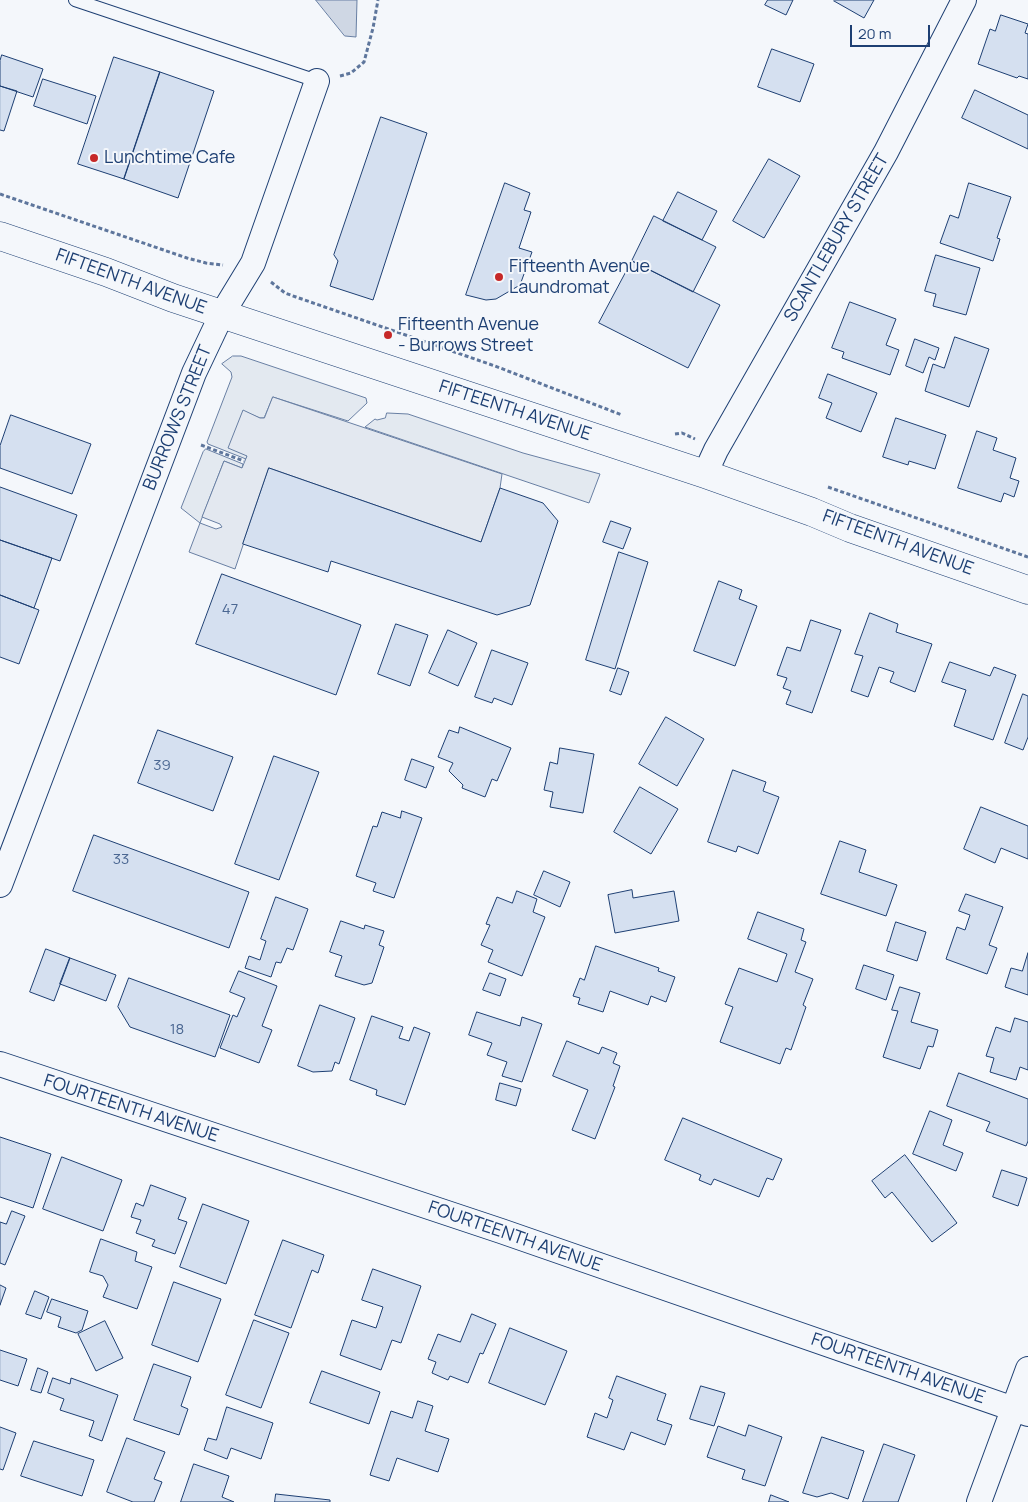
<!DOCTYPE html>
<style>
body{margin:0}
#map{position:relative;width:1028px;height:1502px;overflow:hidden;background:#f4f7fb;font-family:Manrope,sans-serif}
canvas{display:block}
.scale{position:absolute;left:850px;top:25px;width:80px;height:22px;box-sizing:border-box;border:2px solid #1d3f73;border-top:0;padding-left:6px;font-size:15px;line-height:18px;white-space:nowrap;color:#1d3f73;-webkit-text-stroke:4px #f4f7fb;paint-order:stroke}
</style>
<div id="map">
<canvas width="1028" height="1502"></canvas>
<div class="scale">20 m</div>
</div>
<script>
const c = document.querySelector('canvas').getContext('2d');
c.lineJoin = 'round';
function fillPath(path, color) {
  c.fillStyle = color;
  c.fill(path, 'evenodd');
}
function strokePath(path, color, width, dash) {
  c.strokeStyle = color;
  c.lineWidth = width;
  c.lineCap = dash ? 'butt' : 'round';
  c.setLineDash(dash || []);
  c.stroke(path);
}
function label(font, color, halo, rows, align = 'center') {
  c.font = font + ' Manrope,sans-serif';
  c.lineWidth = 4;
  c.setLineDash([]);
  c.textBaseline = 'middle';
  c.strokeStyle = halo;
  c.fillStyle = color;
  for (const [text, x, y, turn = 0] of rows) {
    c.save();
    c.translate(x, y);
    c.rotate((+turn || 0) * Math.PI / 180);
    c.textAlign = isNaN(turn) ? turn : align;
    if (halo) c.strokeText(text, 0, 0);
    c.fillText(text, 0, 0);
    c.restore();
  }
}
const green = new Path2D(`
 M233,356h8l125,42 1,5 -19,18 -75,-24 -9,21h-4l-17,-7 4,45 -1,3 -38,-15 -1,-2 25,-65 -1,-5 -9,-8z
 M387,413l21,1 115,39 77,21 -11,29 -224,-76 10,-8 2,1 8,-2z
 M206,449l37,15 -1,4 -18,-7 -24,62 -19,-15 22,-56z`);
const parking = new Path2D(`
 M273,397l229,77 -2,14 -19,54 -212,-74 -34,101 -46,-17 11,-29 16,6 6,-2 -2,-3 -18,-7 22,-56 18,7 5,-12 -19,-8 15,-38 17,8h4z`);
const water = new Path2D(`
 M316,0h41l-1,37 -11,-1z`);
const building = new Path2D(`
 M768,0h25l-7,15 -21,-10z
 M835,0h39l-10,18 -30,-17z
 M1001,15l27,9 -3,9 3,1v45l-9,-3 -2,2 -39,-14 12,-35 5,2z
 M772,49l42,15 -14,38 -42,-15z
 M2,55l41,14 -10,28 -33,-11v-25z
 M114,57l46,15 -36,107 -46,-15z
 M160,72l54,19 -36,107 -54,-19z
 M43,79l53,17 -9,28 -53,-18z
 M0,86l17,5 -13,40 -4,-1z
 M975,90l53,25v34l-66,-31z
 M381,117l46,16 -54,167 -43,-14 8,-25 -4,-6z
 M769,159l31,17 -36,62 -31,-17z
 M505,183l25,10 -6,17 7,2 -12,36 13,4 -12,33 -24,14 -10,1 -20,-5z
 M969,183l42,14 -14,41 3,1 -7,22 -53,-18 10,-28 8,3z
 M678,192l39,19 -15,29 -39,-19z
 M654,216l62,31 -23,45 -61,-31z
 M936,255l44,13 -14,47 -33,-9 3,-12 -11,-3z
 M632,261l88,44 -32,63 -89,-45z
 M850,302l46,17 -10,26 13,5 -9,25 -48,-17 2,-6 -12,-4z
 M955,337l34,12 -20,58 -44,-16 8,-27 11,4z
 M915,339l24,9 -4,12 -6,-3 -6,16 -17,-7z
 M828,374l49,19 -16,39 -35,-14 6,-15 -13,-5z
 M11,415l80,29 -19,50 -72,-26v-22z
 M896,418l50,17 -11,34 -26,-8 -1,4 -25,-8z
 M977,431l20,7 -4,12 23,8 -6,20 9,3 -5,16 -10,-4 -3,9 -43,-14z
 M269,468l212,74 19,-54 43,15 15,18 -28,84 -33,10 -166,-54 -3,11 -85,-28z
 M0,487l77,28 -17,46 -60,-21z
 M611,521l20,7 -8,21 -20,-7z
 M0,540l52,18 -18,50 -34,-13z
 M619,552l29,10 -33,107 -29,-9z
 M222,574l139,51 -25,70 -140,-51z
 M719,581l23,9 -3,9 18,7 -22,60 -41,-15z
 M0,595l39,15 -20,54 -19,-7z
 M870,613l28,11 -2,8 36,12 -17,48 -25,-10 4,-10 -15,-5 -11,30 -17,-6 12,-35 -8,-2z
 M811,620l30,10 -29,83 -26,-9 5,-13 -8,-3 4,-10 -10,-3 10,-28 13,4z
 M396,624l32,11 -18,51 -32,-12z
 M448,630l29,13 -19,43 -29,-13z
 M492,650l36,13 -16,42 -18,-7 -2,5 -17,-6z
 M950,662l40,14 4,-9 22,8 -23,65 -39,-14 12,-36 -24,-8z
 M618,668l11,4 -8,23 -11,-4z
 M1023,694l5,2v41l-5,13 -18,-7z
 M666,717l38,22 -27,47 -38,-22z
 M460,727l51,21 -14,33 -5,-2 -7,18 -23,-9 1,-3 -14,-14 4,-8 -15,-6 11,-27 9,3z
 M158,730l75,27 -20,54 -75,-28z
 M560,748l34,6 -11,59 -33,-6 3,-15 -9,-2 6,-28 7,2z
 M274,756l45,16 -40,108 -44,-16z
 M412,759l22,8 -8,21 -21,-8z
 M733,770l33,12 -3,9 16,6 -21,57 -20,-8 -2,6 -28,-10z
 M640,787l38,22 -27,45 -37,-22z
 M981,807l47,19v33l-27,-11 -6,15 -31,-14z
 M402,811l20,7 -28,80 -21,-7 3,-8 -20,-7 17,-50 4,1 5,-15 18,6z
 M94,835l155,57 -20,56 -156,-57z
 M840,841l26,9 -7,22 38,13 -11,31 -65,-22z
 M544,871l26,11 -10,25 -26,-12z
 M632,890l1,8 41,-7 5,30 -64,12 -7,-38z
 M517,891l20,8 -4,13 12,5 -23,59 -34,-14 5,-12 -12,-5 9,-20 -4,-1 11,-27 15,6z
 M966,894l37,13 -14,38 8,3 -10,26 -41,-15 11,-32 8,3 5,-15 -11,-4z
 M276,897l32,12 -15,41 -6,-2 -6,15 -5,-1 -5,15 -26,-9 4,-12 11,4 6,-19 -5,-2z
 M758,912l46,17 -3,11 5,2 -11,30 18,7 -10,26 3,2 -15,43 -5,-2 -6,16 -60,-22 13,-35 -8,-3 14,-36 38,14 10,-28 -39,-15z
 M341,921l23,8 1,-4 19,6 -5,14 5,2 -12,36 -8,2 -29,-9 7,-20 -12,-4z
 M896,922l30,10 -9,29 -30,-10z
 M596,946l63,22 -1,3 17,6 -9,25 -15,-6 -3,9 -38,-14 -7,21 -25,-8 2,-6 -7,-2 7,-18 4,2z
 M46,949l24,9 -16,43 -24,-9z
 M1028,953v42l-23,-8 6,-19 11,3z
 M70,958l46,17 -10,26 -46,-17z
 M864,965l30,10 -8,25 -30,-11z
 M239,971l38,15 -15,40 10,4 -13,33 -39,-15 13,-33 4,2 8,-19 -15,-6z
 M490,973l16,6 -6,17 -17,-6z
 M129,978l101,37 -15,42 -85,-30 -12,-20z
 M900,987l20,6 -9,29 27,8 -5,17 -5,-1 -8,23 -37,-12 15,-46 -6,-1z
 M320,1005l35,13 -16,46 -4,-2 -3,9 -19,1 -15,-6z
 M477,1012l43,14 2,-9 20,7 -20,58 -20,-6 5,-14 -20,-7 5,-12 -23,-8z
 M372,1016l31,11 -4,11 10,3 5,-14 16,6 -25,72 -29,-10 1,-5 -27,-10z
 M1015,1018l13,4v48l-8,-3 -4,13 -26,-8 4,-14 -8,-2 10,-29 14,5z
 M567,1041l32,13 3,-7 15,6 -4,10 7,3 -7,20 2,1 -20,52 -23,-9 16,-40 -35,-14z
 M959,1073l69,26v42l-2,5 -40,-15 4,-9 -43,-16z
 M500,1083l21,6 -5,17 -20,-6z
 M930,1111l22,9 -9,25 20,8 -7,18 -43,-17z
 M683,1118l99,41 -9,21 -6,-2 -8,19 -45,-18 -3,6 -12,-5 2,-5 -36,-15z
 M0,1137l51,17 -18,54 -33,-11z
 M905,1155l52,68 -25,19 -40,-50 -7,6 -13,-17z
 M62,1157l60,23 -19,51 -60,-22z
 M1002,1170l25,8 -9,28 -25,-9z
 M151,1185l35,13 -8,21 9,3 -12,32 -23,-8 3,-6 -19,-7 5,-13 -10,-3 5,-14 7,3z
 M203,1204l46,17 -23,63 -46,-17z
 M12,1211l13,5 -20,49 -5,-2v-41l6,2z
 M101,1239l36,13 -2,9 17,6 -15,42 -34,-12 5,-12 -5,-9 -13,-4z
 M283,1240l41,15 -6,18 -6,-3 -21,58 -36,-13z
 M373,1269l48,17 -20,57 -9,-3 -11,30 -41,-15 12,-35 24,8 7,-21 -21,-7z
 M174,1282l47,17 -23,63 -46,-17z
 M0,1285l6,3 -6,17z
 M35,1291l14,6 -8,22 -15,-5z
 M52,1299l36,12 -6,19 -6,3 -18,-6 3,-10 -14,-5z
 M472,1314l24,10 -13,30 -3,-1 -12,30 -18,-7 -2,4 -16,-7 4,-11 -8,-3 10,-25 22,8z
 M254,1320l35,13 -28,75 -35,-13z
 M105,1321l18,37 -27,13 -18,-37z
 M510,1328l57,23 -22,54 -56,-22z
 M0,1350l27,9 -9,27 -18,-6z
 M154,1364l37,13 -10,29 7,3 -9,26 -45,-15z
 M38,1368l10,4 -7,21 -10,-3z
 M322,1371l58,21 -11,32 -59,-21z
 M617,1376l49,18 -9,26 15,5 -7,20 -34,-13 -7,18 -37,-13 8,-24 12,5 6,-18 -4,-2z
 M53,1378l17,6 1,-6 47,17 -16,46 -13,-5 5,-15 -34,-11 4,-11 -16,-6z
 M701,1386l24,7 -11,33 -24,-7z
 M418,1401l15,5 -8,25 24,8 -11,33 -41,-14 -8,23 -19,-6 21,-64 21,7z
 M227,1407l46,16 -12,36 -30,-11 -4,11 -23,-9 4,-12 8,2z
 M749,1425l33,12 -17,49 -23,-7 3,-9 -38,-13 11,-31 27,10z
 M0,1427l16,6 -13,37 -3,-1z
 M822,1437l42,14 -16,48 -17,-6 -14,4 -14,-4z
 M127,1438l38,14 -11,27 8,3 -8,20h-21l-26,-10z
 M34,1441l60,19 -12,36 -61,-20z
 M884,1444l31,11 -17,47h-35z
 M194,1464l35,12 -7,21 12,5h-53z
 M276,1494l54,6v2h-55z
 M771,1495l18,7h-20z`);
const path = new Path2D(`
 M340,76l11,-3 13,-11 9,-34 5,-28
 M0,194l187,64 19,5 17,2
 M271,282l14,11 11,4 199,69 127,49
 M675,434l7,-1 13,6
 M201,445l43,16
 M828,487l200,70`);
const service = new Path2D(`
 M75,0l242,81`);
const minor = new Path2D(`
 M705,474l11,-24 170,-298 78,-152
 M0,885l194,-512 28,-59 31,-51 64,-182
 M0,1064l501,167 527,183
 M979,1502l49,-133`);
const primary = new Path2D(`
 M0,236l106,36 67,26 532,176 107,38 38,16 178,62`);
const markers = [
 [94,158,5,"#c62828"],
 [499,277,5,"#c62828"],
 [388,335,5,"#c62828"]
];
const numberNames = [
 ["47",230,610],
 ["39",162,766],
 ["33",121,860],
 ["18",177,1030]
];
const poiNames = [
 ["Lunchtime Cafe",104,158],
 ["Fifteenth Avenue",509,267],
 ["Laundromat",509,288],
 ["Fifteenth Avenue",398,325],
 ["- Burrows Street",398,346]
];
const streetNames = [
 ["SCANTLEBURY STREET",837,238,-60],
 ["FIFTEENTH AVENUE",131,282,20],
 ["FIFTEENTH AVENUE",515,411,18],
 ["BURROWS STREET",178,418,-68],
 ["FIFTEENTH AVENUE",898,543,20],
 ["FOURTEENTH AVENUE",131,1109,18],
 ["FOURTEENTH AVENUE",515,1237,19],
 ["FOURTEENTH AVENUE",898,1369,19]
];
fillPath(green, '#e3e9f0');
strokePath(green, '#687fa3', 1);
fillPath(parking, '#e3e8f0');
strokePath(parking, '#687fa3', 1);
fillPath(water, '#cfd7e4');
strokePath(water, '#687fa3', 1);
fillPath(building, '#d5e0f0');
strokePath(building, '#1d3f73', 1);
strokePath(service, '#1d3f73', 14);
strokePath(minor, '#1d3f73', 26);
strokePath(primary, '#1d3f73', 29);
strokePath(path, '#5e769c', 3, [4, 2.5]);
strokePath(service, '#f4f7fb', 12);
strokePath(minor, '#f4f7fb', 24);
strokePath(primary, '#f4f7fb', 28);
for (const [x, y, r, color] of markers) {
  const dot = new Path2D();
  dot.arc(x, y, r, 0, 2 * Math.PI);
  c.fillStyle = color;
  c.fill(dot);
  strokePath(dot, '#f4f7fb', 2);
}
label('15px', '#4b6792', null, numberNames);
label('18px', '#1d3f73', '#f4f7fb', poiNames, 'left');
label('18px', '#1d3f73', '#f4f7fb', streetNames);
</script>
